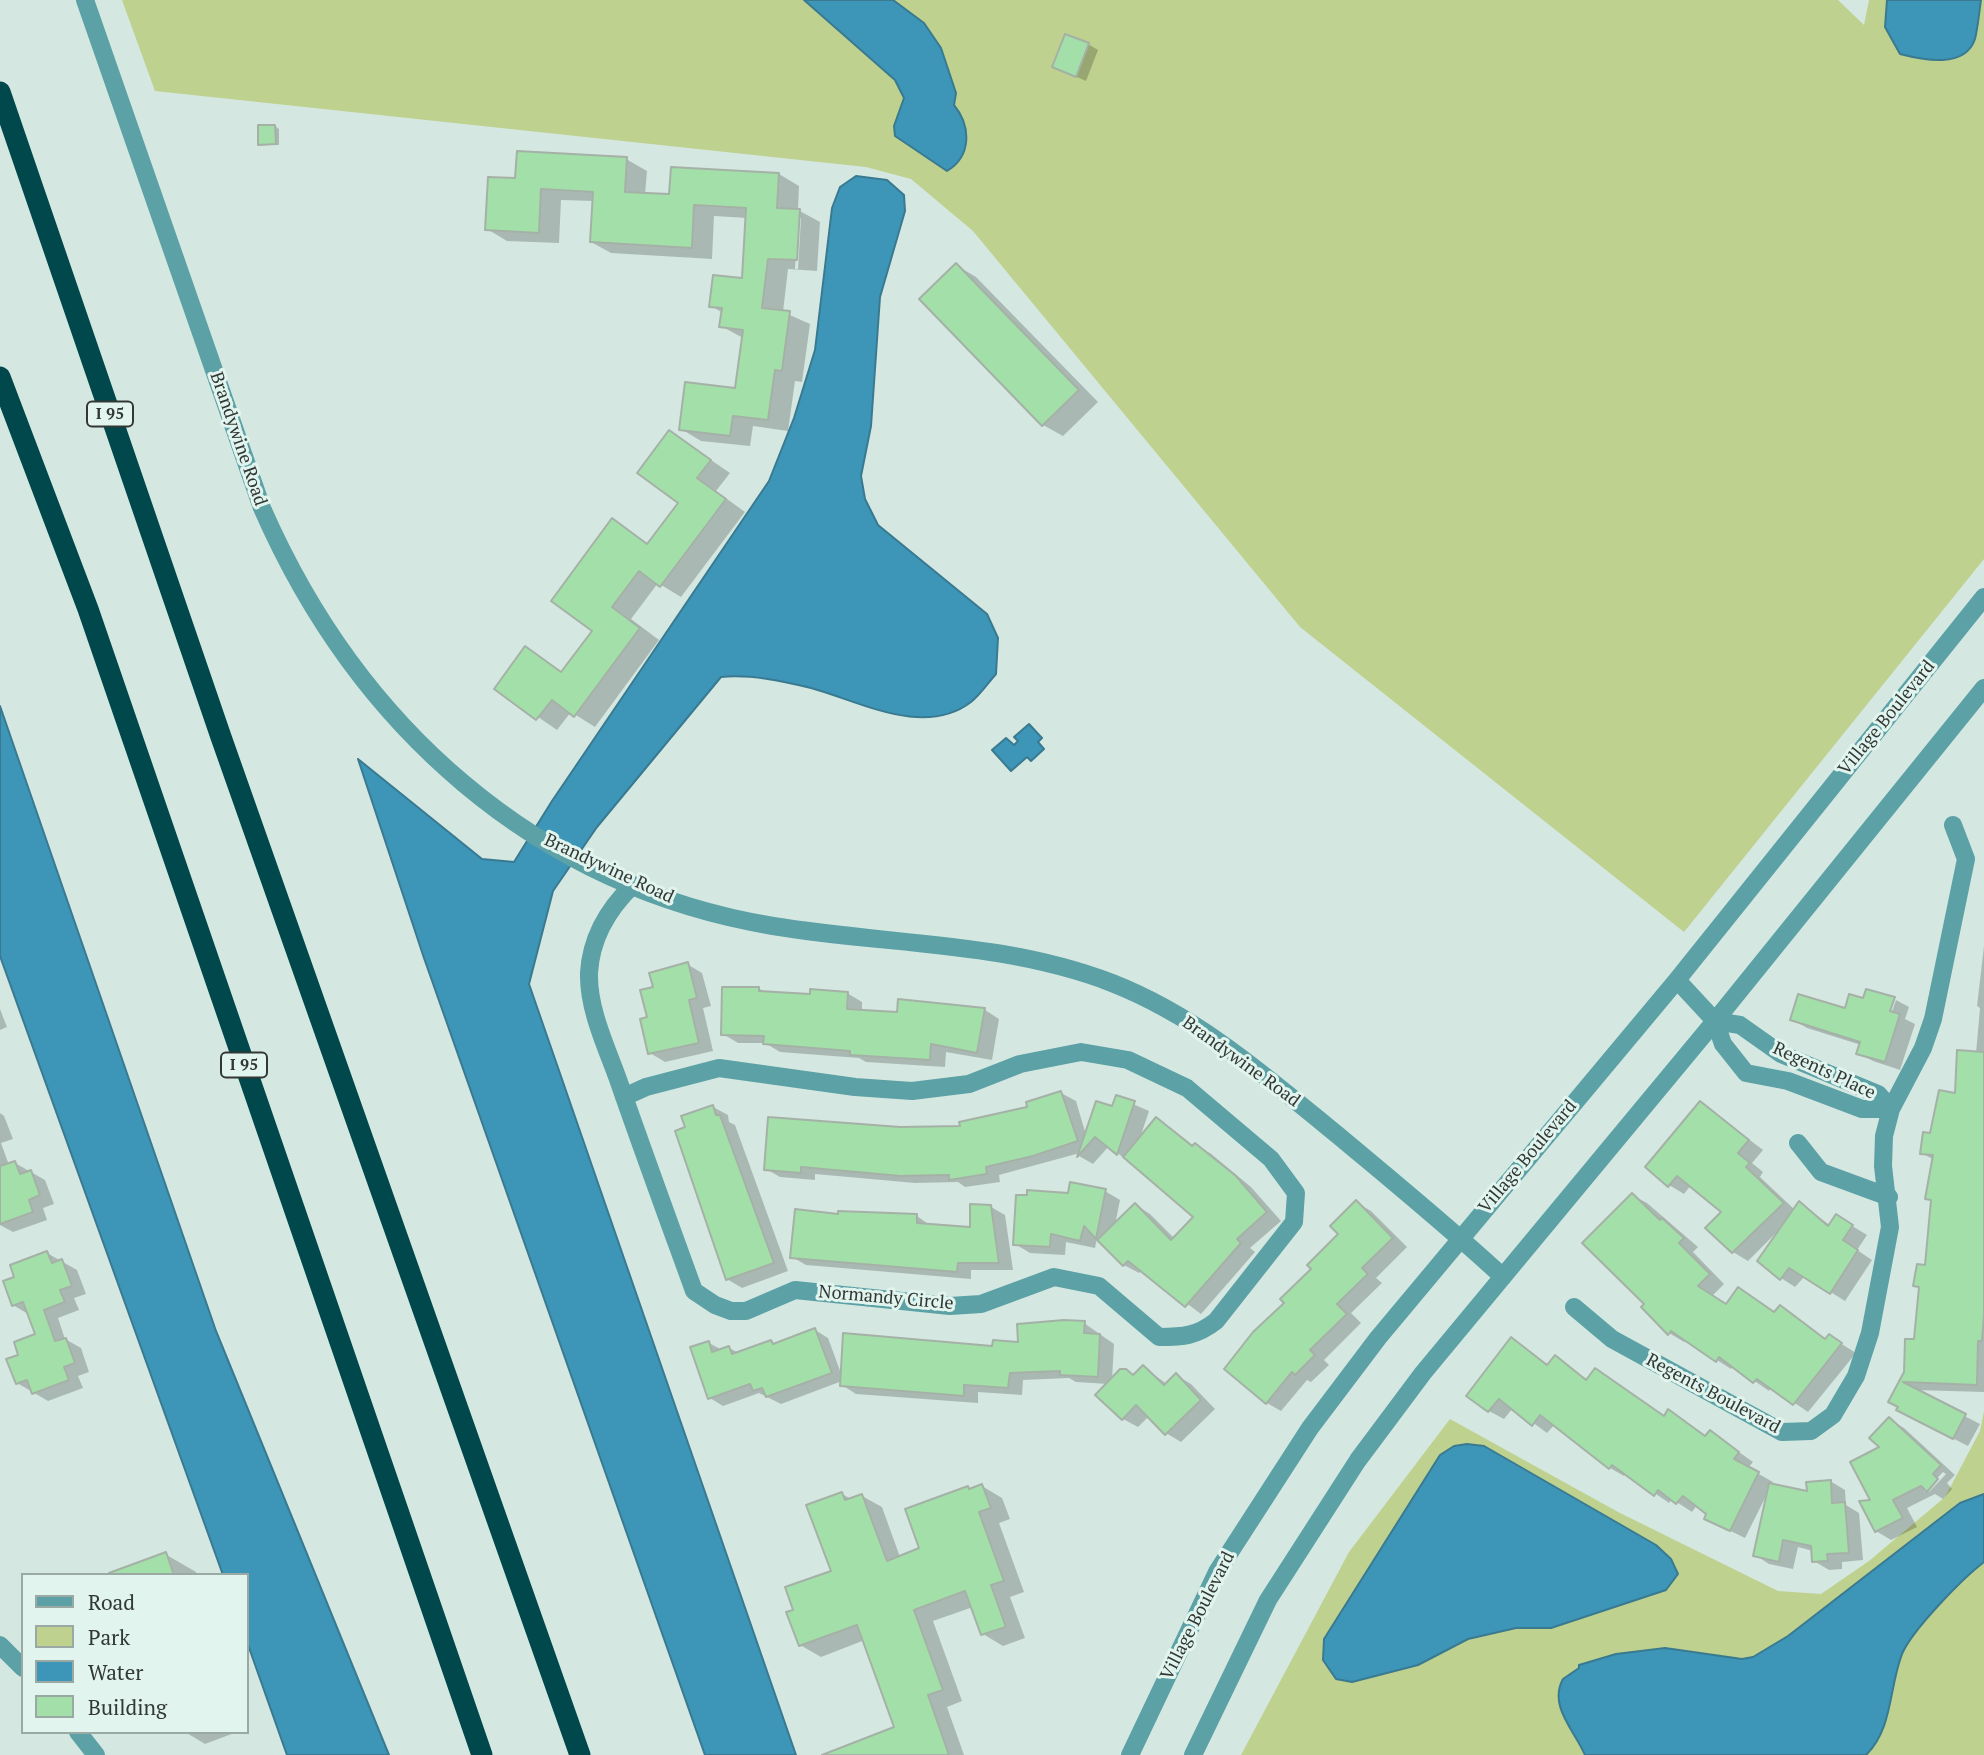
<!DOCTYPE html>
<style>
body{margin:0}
#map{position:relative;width:1984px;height:1755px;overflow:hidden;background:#d5e7e1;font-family:"PT Serif",serif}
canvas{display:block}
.legend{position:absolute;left:21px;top:1573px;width:228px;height:161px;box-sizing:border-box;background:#e2f4ee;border:2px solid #9ba9a4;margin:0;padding:9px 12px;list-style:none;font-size:21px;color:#313835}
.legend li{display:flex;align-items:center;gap:14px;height:35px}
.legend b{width:35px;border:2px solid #9ba9a4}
</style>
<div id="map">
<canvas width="1984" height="1755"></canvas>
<ul class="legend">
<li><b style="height:9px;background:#5ba1a5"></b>Road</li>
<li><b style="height:19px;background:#bed18e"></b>Park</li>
<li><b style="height:19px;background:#3d96b8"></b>Water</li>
<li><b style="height:19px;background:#a2dfa9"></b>Building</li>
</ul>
</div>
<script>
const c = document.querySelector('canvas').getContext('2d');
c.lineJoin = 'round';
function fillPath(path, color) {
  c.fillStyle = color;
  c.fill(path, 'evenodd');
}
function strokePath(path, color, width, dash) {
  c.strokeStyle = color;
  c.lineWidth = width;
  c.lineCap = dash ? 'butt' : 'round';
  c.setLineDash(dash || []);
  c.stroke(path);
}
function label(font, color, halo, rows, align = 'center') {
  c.font = font + ' "PT Serif",serif';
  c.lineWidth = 6;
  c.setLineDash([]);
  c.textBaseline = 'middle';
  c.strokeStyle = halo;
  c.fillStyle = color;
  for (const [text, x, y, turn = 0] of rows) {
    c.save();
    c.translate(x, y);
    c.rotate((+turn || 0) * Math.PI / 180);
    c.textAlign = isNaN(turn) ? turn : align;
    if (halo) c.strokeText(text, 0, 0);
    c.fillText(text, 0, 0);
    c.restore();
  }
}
const green = new Path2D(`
 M122,0h1716l26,25 5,-25h115v559l-300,373 -384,-305 -327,-396 -62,-52 -45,-12 -711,-76z
 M1984,1411v344h-743l108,-203 101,-133 168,93 160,79 43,3 48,-33 76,-64 35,-66z`);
const water = new Path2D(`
 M804,0h89l31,23 17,25 15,45 -2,12c17,21 18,51 -7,66l-52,-35 -1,-10 10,-28 -9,-18z
 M1887,0h94c-2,13 -3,27 -6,39 -10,30 -52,21 -75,15l-15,-27z
 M856,176l31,4 17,15 1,16 -25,86 -9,129 -10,50 4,23 13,26 109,89 11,24 -2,36c-8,9 -16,21 -25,28 -47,36 -112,-1 -160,-14 -29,-7 -61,-14 -90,-11l-124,150 -44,64 -24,93 267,771h-91l-281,-797 -66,-199 124,100 32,3 38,-61 217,-320 25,-63 21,-68 17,-142 8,-21z
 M0,706l216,625 173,424h-102l-40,-113v-67h-24l-223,-619z
 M1029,724l13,14 -4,4 6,7 -13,12 -4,-4 -16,14 -19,-21 14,-12 8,7 4,-4 -4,-4z
 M1467,1444l17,2 172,99 15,14 7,15 -12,16 -115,38h-35l-48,11 -50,26 -66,17 -16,-3 -13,-19 1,-21 116,-184 14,-9z
 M1984,1494v68c-21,16 -72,68 -82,92 -13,33 -9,75 -36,101h-281c-10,-24 -37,-49 -22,-76l16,-11v-3l37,-11 49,-6 77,11 11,-2 35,-21 172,-133z`);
const shadow = new Path2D(`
 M1088,44l10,6 -12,31 -32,-14z
 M275,126l4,3v16l-19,-1z
 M626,159l21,12 -2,24 26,1 108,-22 20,12 -1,24 22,12 -3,49 -29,-2 -5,43 27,12 -8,58 -7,-1 -7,50 -35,-5 -3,20 -49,-5 -20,-12 56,-39 6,-52 -22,-12 2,-13 -12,-7 33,-26 3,-62 -33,-2 -2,43 -101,-6 -20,-11 3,-41 -33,-1 -2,43 -52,-2 -20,-12 30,-49zM798,218h3l-3,51h-3z
 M956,265l20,12 122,125 -35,34 -20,-11z
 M670,432l60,41 -14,18 29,21 -64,85 -23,-14 -27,36 28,21 -64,87 -24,-15 -14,18 -61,-42 30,-40 37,25 32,-43 18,-109 36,23 31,-41z
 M1984,946v446l-70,-2 66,34 -12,22 -55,-28 -22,-17 15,-28 9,-32 5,-53 -5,-3 12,-18 6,-66 -6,-3 7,-38 -12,-7 34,-58 20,-42 4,-45 -3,-2z
 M687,964l15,9 9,33 -8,2 10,43 -48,11 -15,-9 -1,-35 6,-30z
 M758,988l9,5h80l15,9v10l36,2 87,-4 14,9 -7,41 -46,-8 -1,15 -79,-5 -7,-4 -79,-6 -15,-9h-27l-15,-9z
 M1867,991l28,8h-3l-6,20 3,1 7,-20 13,7 -4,12 10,5 -15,46 -27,-9 -15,-8 3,-8 -54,-17 -15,-9 54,-9 19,-10z
 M0,1009l7,18 -7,3z
 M1061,1093l15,8 10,34 27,-27 4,-11 32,14 -9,27 16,-19 15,9 23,18 16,7 41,34 30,34 -31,27 5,4 -54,62 -59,-44 -3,3 -15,-8 -27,-27 -2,10 -29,-6 -1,13 -35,-2 -15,-9 54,-50 36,-3 15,9 -5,25 21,-20 14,9 25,25 21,-22 -87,-71 -16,18 -14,-8 1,-3 -81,22 1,7 -35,5 -7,-5 -43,1 -100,-9v6l-35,-3 -14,-8 134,-40 62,-1 68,-20z
 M1701,1103l62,47 -11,13 11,9 -3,5 35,33 5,-7 31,23 5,-10 31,19 -10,15 15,10 -27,41 -40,-25 -10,11 -14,-9 -5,-45 -28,28 -15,-9 -9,-41 -33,-26 -7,9 -15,-9z
 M713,1107l15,8 1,7 6,3 53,146 -46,17 -15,-9 -39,-151z
 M0,1113l4,3 9,23 -12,4 8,22 6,-2 30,17 9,24 -11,4 4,12 -34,12 -13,-7z
 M1632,1195l15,8 51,44 -5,5 31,32 -12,12 15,10 12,-17 37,24 4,-6 47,33 2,-4 27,17 -48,59 -37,-25 -2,4 -36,-25 -2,3 -45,-29 -2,2 -15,-9 -22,-29z
 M1356,1202l15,9 36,36 -31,31 6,5 -31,30 10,10 -37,37 5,5 -18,17 -4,-2 -26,31 -14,-8 19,-100 55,-69z
 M991,1207l14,8 8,55h-42v9l-165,-14 -14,-8 48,-42 77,1 14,10 41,3z
 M47,1253l30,17 9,24 -12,4 5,12 -21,8 7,21 16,9 8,24 -11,4 5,12 -35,13 -31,-18 4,-27 17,-21 -10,-21 -15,-9 3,-27z
 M1084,1323l30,21 -2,36 14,-10 9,6 8,-9 24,17 9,-9 15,9 24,25 -34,33 -15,-9 -17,-17 -11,11 -15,-8 -15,-35 -32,-2 -7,-4 -46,2 -1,15 -44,-3v11l-122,-9 -14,-9v-4l-61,23 -22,-11 -36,13 -13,-8 -1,-55 13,7 7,-2 10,5 32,-11 5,3 39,-15 13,8 14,38 178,-33z
 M1511,1340l38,25 6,-8 33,23 8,-10 69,47 4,-5 38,25 4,-5 42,30 -5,6 25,14 -2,4 38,8 21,-13 15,9 1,15 13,8 4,47 -21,2v7l-13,1 -15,-9 -1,-10 -15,-4 -5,22 -24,-5 -14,-9 11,-59 -21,42 -39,-19 3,-5 -12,-9 -5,7 -20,-13 -3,4 -43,-30 -2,3 -14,-8 -55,-44 -8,9 -34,-25 -9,11 -15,-8 -20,-15z
 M1889,1419l15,9 51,47 -8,8 5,6 -9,10 -8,-5 -28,14 10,19 -26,13 -15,-9 -4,-29zM1943,1472l3,2 -17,18h-5z
 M982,1486l20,12 8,21 -11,4 25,69 -14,5 15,41 -22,8 -20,-12 -10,-27 -40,14 29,80 -15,6 17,48h-115l48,-27 -32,-88 -44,17 -21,-12 -5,-34 38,-39 9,-78 9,5 11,-3 20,11 18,50 22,-7 46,-62 4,2z
 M165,1554l31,18 1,3h-62z
 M185,1732h52l-32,12z`);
const building = new Path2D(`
 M1065,34l24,9 -13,34 -24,-10z
 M258,125h17l1,19 -18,1z
 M517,151l110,6 -2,35 44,2 2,-27 108,6 -2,35 23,1 -3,51 -29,-1 -6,49 28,3 -8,60 -7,-1 -7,50 -35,-4 -3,20 -51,-6 6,-48 50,6 8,-58 -24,-3 3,-19 -13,-1 4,-32 29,3 4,-70 -52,-3 -2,43 -102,-6 3,-50 -52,-3 -2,44 -54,-3 3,-53 27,1z
 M956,263l123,127 -37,36 -123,-127z
 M669,430l42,30 -14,18 29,21 -66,88 -21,-16 -27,36 28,21 -66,89 -22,-17 -16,20 -42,-31 31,-43 36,26 31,-41 -41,-30 61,-83 35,26 31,-41 -41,-30z
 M688,962l9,36 -8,2 10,43 -51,11 -8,-35 7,-2 -7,-27 13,-3 -4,-14z
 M722,987h37v4l51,3v-5l38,3 -1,17 50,3 1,-13 87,9 -8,45 -46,-9 -1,16 -80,-5v-4l-87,-7 1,-8 -43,-1z
 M1866,989l29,8 -5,14 10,3 -15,48 -29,-8 4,-12 -70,-22 8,-26 47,14 4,-14 14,4z
 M1957,1050l27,2v262l-2,27h-4l-1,44 -74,-3 63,32 -13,25 -57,-29 2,-3 -10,-5 16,-30 1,-33h9l5,-52 -6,-1 4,-22 8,1 6,-65 -6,-1 8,-44 -13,-1 3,-22 7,1 9,-43 16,3z
 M1061,1091l17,50 -45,15 -47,11 1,7 -38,6v-5l-49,1 -99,-9v6l-37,-3 4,-53 132,10 60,-1 -1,-4 68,-15 -1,-5z
 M1116,1095l19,6 -18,54 -22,-18 -18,20 19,-56 16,5z
 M1700,1101l49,39 -11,13 12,10 -4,4 38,36 -52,50 -27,-25 16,-16 -44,-36 -9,11 -23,-20z
 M713,1105l3,10h4l54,148 -48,17 -51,-149 10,-4 -4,-11z
 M1156,1117l36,29 3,-3 41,33 31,36 -30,27 4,4 -56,64 -57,-46 -5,5 -26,-26 38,-37 36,37 22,-23 -70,-60z
 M15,1161l5,13 11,-4 9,25 -11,5 4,12 -33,12v-58z
 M1070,1182l36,7 -10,50 -12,-13 -4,15 -29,-7 -1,13 -37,-2 3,-50h11v-5l41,3z
 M1632,1193l28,27 2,-2 22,20 -5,5 31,31 -12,12 28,18 12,-17 36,25 6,-7 45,34 4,-5 13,9 -49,62 -36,-26 -4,4 -34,-26 -3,5 -45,-31 -3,4 -27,-28 3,-3 -62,-61z
 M1356,1200l37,38 -31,30 6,6 -31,30 10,10 -37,36 5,5 -20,20 -3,-3 -26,32 -42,-35 29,-37 31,-29 -4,-4 31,-30 -4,-4 31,-31 -8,-8z
 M1799,1201l29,25 8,-12 17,11 -10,15 15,10 -28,44 -41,-26 -9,12 -23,-19z
 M970,1204l21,1 8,58h-41l-1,9 -167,-14 5,-49 43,5v-3l79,3v9l53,4z
 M47,1251l5,12 10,-4 10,27 -12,4 5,12 -21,8 11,31 11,-3 9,25 -11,4 5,13 -37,14 -5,-14 -11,4 -10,-25 12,-4 -4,-13 21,-8 -12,-32 -11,4 -9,-25 11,-4 -4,-12z
 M1064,1320l21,1 -1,12 16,1 -2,43 -38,-2v-4l-50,2 -2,15 -44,-3v11l-124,-10 3,-53 149,13 1,-6 25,2 -1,-18z
 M815,1328l17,45 -66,24 -4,-9 -9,3 -3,-7 -42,15 -18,-52 19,-6 3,11 17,-6 3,8 39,-14 2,4z
 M1511,1337l36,28 8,-10 31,25 9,-12 69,48 4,-7 37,27 5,-6 29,22 -5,7 25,13 -29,59 -26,-12 2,-5 -23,-18 -7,8 -18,-14 -4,6 -42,-31 -3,4 -69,-54 -8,11 -33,-27 -11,13 -22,-16z
 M1143,1365l21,20 12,-12 25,27 -36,35 -29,-30 -14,15 -27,-25 25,-26h6l7,6z
 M1889,1417l52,48 -8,9 5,5 -11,13 -6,-6 -28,14 10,18 -28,14 -16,-31 11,-1 -20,-38 29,-15 -10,-9z
 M1831,1480l1,23 13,-1 4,51 -22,1 1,7 -16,1 -1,-16 -28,-6 -4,22 -26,-6 16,-73 38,8 -1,-9z
 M982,1484l9,24 -12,4 25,69 -13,4 15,42 -25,8 -16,-44 -51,19 29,80 -15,5 21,60h-127l72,-28 -37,-102 -58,21 -13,-34 7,-2 -8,-23 46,-16 -25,-66 36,-13 3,8 17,-6 25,67 32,-13 -14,-39 63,-23 1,3z
 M166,1552l8,23h-64l-1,-2z`);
const minor = new Path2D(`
 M85,0l177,508c95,217 272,378 511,418 114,19 230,15 339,57 87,34 157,96 228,154 55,46 110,91 163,140
 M1677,980l38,41 8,23 23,29 42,8 74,28h29
 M1715,1021l25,4 41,29 97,40 13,15
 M624,1097l22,-10 73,-19 136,19 57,4 57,-7 51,-20 61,-12 47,8 59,28 84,71 25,34 -2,29 -78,99c-19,15 -33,16 -57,16l-60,-51 -45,-9 -73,27 -31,2 -155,-16 -49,21h-15l-16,-6 -21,-14c-25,-69 -50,-137 -74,-206 -12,-35 -32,-74 -31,-112 2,-35 19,-64 44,-88
 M1798,1143l23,29 68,25
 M1574,1307l38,32 170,93 29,-1 22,-16 23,-39 14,-43 20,-106 -7,-61 1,-30 7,-27 32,-61 10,-29 33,-160 -13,-34
 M0,1645l23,23
 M78,1732l18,23
 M1130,1755l87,-183 93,-144 68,-90 299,-358 307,-383
 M1193,1755l75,-155 90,-140 65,-87 292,-352 269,-333`);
const highway = new Path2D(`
 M0,92l221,645 359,1018
 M0,377l88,232 394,1146`);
const shields = [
 [110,414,46],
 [244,1065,46]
];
const shieldNames = [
 ["I 95",110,414],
 ["I 95",244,1065]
];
const streetNames = [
 ["Brandywine Road",238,439,71],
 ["Village Boulevard",1887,718,-51],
 ["Brandywine Road",609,869,25],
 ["Brandywine Road",1241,1062,36],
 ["Regents Place",1824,1071,25],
 ["Village Boulevard",1528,1157,-50],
 ["Normandy Circle",886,1298,5],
 ["Regents Boulevard",1713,1394,28],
 ["Village Boulevard",1198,1616,-63]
];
fillPath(green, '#bed18e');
fillPath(water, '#3d96b8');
strokePath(water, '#397a91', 2);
fillPath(shadow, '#0003');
fillPath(building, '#a2dfa9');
strokePath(building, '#a5b1a6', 2);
strokePath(minor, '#5ba1a5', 18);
strokePath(highway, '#00484b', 21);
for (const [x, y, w] of shields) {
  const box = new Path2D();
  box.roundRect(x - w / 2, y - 12.5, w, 25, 5);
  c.fillStyle = '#e2f4ee';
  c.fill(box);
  strokePath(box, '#313835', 2);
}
label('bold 16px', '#313835', null, shieldNames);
label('18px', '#313835', '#e2f4ee', streetNames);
</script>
